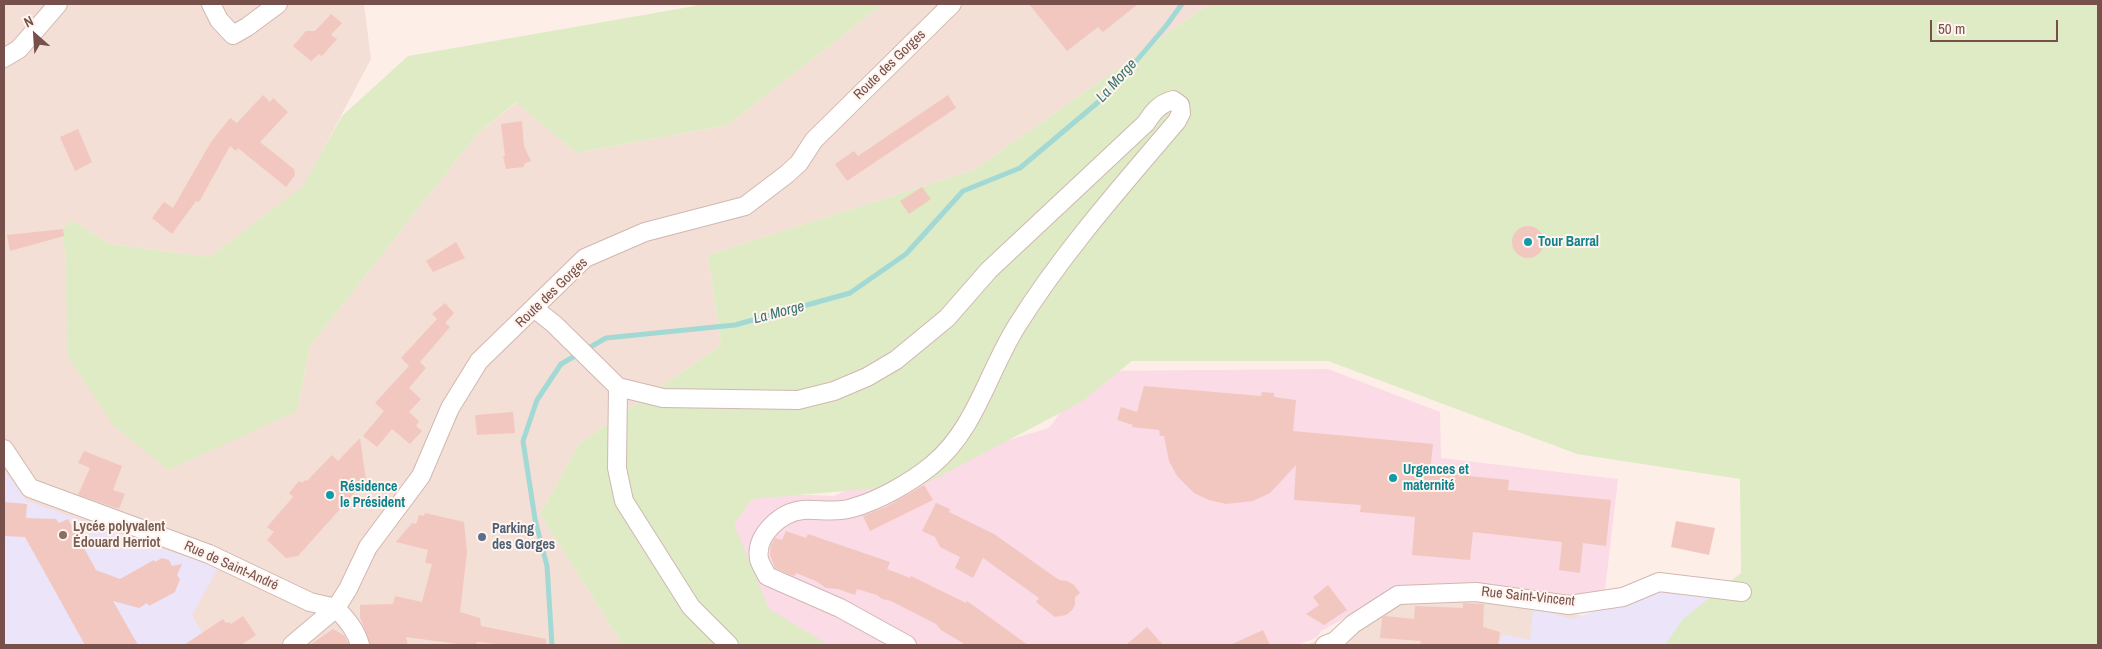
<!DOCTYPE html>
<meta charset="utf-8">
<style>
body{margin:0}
#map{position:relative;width:2102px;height:649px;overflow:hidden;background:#fdefe8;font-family:"Archivo Narrow",sans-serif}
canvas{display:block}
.frame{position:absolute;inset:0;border:5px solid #77504b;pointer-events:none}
.north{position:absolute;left:10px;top:10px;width:50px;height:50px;-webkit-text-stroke:4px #fff4ee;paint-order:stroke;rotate:334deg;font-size:14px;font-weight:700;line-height:20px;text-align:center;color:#77504b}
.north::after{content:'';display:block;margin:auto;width:18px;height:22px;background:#77504b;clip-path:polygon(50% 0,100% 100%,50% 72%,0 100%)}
.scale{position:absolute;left:1930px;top:20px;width:128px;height:22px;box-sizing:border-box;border:2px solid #77504b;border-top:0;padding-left:6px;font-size:15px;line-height:18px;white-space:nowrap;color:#77504b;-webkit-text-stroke:4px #fff4ee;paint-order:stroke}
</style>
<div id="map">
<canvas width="2102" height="649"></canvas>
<div class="frame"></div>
<div class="north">N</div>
<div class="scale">50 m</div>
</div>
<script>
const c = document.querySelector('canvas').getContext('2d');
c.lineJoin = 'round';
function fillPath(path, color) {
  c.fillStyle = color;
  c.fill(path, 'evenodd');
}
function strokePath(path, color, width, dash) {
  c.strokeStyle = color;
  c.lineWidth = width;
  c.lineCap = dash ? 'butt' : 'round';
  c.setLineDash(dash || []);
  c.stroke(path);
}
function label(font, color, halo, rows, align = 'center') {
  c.font = font + ' "Archivo Narrow",sans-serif';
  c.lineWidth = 4;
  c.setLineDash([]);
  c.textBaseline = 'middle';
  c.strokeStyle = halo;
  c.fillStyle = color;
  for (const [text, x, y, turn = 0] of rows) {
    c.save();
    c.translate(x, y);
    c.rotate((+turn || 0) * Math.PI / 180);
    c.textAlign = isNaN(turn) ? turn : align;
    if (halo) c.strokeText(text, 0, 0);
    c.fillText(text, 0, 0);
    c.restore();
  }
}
const residential = new Path2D(`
 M4,4h360l7,55 -67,127 -94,71 -100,-13 -38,-24 -11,10 5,29 231,152 13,-65 167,-212 40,-32 59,51 152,-28 155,-121h332l-13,5 -228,161 -266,85 13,90 -142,99 -39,70 83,131h-619z
 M1484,596l90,18 131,31h-398l91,-46z`);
const education = new Path2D(`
 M4,470l23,31 191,67 -26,47 15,26 -7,4h-196z
 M1655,591l65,9 80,45h-301l3,-11 28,6 3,-32 39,11z`);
const medical = new Path2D(`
 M1328,369l112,43 1,46 177,21 -13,111 -42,7 -168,-7 -74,41 -4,6 -18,8h-538l-44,-124 35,-28 82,3 76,-34 62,-11 77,-23 42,-57z`);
const green = new Path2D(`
 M696,4h187l-155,121 -152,28 -60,-51 -39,32 -167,212 -13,65 -129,59 -55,-45 -46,-70 -1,-96 -5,-29 11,-10 38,24 100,13 93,-71 39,-70 66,-60 287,-50z
 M1215,4h883v641h-433l18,-26 58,-46 -1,-94 -163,-25 -249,-93h-196l-51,41 -156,82 -173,15 -18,25 35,85 60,36h-206l-83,-131 39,-70 142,-99 -13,-90 266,-85 228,-161z`);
const stream = new Path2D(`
 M552,645l-5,-79 -12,-47 -12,-78 14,-41 24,-36 45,-26 129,-13 115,-32 56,-39 57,-63 57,-23 89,-75 57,-67 16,-22`);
const building = new Path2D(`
 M1029,4h109l-35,28 -5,-5 -31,24z
 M331,14l11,9 -11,12 6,4 -15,17 -3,-2 -8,7 -18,-15 13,-15h9z
 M263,95l7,7 3,-4 15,14 -28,30 34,27 1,6 -9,12 -48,-39 -2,3 -6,-5 -31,56 -3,-1 -24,33 -20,-16 5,-7 7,-9 9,6 38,-66 19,-24 7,5z
 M948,95l8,13 -109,73 -12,-17 19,-13 4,5z
 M522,121l2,25 7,15 -7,3v3l-18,2 -3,-13h2l-4,-32z
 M78,129l14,33 -17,9 -15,-34z
 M922,187l9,12 -22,15 -9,-13z
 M1512 242a16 16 0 1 1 32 0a16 16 0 1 1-32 0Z
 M63,229l1,7 -54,15 -3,-16z
 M456,242l9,16 -32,14 -7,-11z
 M445,303l9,10 -9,10 5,4 -30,35 6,6 -17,20 12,11 -12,13 10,9 -3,5 6,5 -12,13 -18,-15 -15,18 -14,-11 21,-25 -9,-8 34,-37 -8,-8 36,-39 -5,-5z
 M1144,386l117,10 1,-4 12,1v4l22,3 -3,31 140,13 -3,28 79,8 -1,10 103,10 -5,46 -23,-3 -3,30 -21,-3 3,-28 -89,-10 -3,28 -58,-5 3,-38 -55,-5 1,-7 -67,-5 2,-35 -26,28 -17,8 -27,3 -17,-4 -15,-7 -17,-17 -8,-15 -5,-25h-4l-1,-6 -27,-3 1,-2 -16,-5 4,-13 16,5z
 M513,412l2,21 -38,2 -2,-20z
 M360,438l6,42 -68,76 -12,2 -19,-18 7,-8 -7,-5 26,-30 -4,-4 10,-12 3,2 3,-3 2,1 25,-26 6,6z
 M84,451l38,15 -9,24 12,4 -6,15 -41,-14 12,-27 -12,-5z
 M924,485l9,15 -63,31 -7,-15 25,-10z
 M4,502l23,2 -1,14 30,1 3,4 9,-4 28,51 24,9 34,-19 1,2 7,-4 7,2 3,6 10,-2 -5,11 3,4 -5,13 -26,14 -2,-3 -8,5 -26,-7 25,44h-53l-60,-108 -21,-1z
 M936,503l14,6 -1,3 45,22 65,46 8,1 7,4 6,8 -5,4v8l-3,5 -6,5 -11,2 -19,-15 3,-4 -56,-40 -10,20 -18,-10 5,-11 -20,-10 -5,-10 -13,-6z
 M425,513l39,9 3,30 -7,60 20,6 1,8 65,13v6h-40l-29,-3 -1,3h-11l-59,-8 2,8h-38l-10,-28v-12l33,-1 2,-8 27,6 10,-38 -7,-1 3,-13 -32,-8 16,-19 4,1 3,-9 5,1z
 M1676,521l39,7 -6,27 -38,-8z
 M786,531l20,7 2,-4 82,28 -3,7 23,9 1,-2 55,27 1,-2 61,44h-62l-25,-15 -5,-6 -45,-23 -9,-2 -5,-4 -20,-6 -2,6 -17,-6 -12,-1 -10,-7 -20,-8 -1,3 -4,-1 -16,-7 -5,-13 1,-10 4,-7 7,2z
 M1328,585l19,25 -23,15 -18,-11 13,-9 -6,-8z
 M1463,603l21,1 -1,23 17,5 -2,13h-78l1,-4 -41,-3 2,-20 3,-2 29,3 1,-13 48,2z
 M243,616l13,19 -15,10h-57l39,-26 3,4 3,-1 2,2z
 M1147,627l16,18h-37z
 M333,629l12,7 4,9h-39z
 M1263,630l7,15h-40z`);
const street = new Path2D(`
 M211,4l8,16 14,15 14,-8 31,-23
 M4,58l15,-9 39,-45
 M535,309l19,15 64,63
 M4,449l26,39 179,66 101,48 26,6
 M336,608c11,12 20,22 24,37
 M292,645l44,-37 12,-19 20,-42 53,-71 29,-68 29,-47 106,-103 60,-26 100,-26 42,-32 12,-11 15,-23 138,-136
 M729,645l-38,-38 -67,-106 -7,-33 1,-81 45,11 135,2 36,-9 33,-14 29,-17 51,-42 42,-48 157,-147c7,-11 13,-19 27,-23l7,5 1,8 -4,8c-56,66 -113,130 -159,203 -30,47 -42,105 -86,141 -22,18 -54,36 -80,43 -16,5 -33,1 -49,2 -22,2 -48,25 -44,49 1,5 6,12 8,17l73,32 67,37
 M1325,645l10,-4 18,-17 45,-29 78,-3 93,13 54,-8 36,-15 83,10`);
const markers = [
 [1528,242,5,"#0f9aa8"],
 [1393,478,5,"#0f9aa8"],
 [330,495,5,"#0f9aa8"],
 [63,535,5,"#8d6e63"],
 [482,537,5,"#5c6f8a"]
];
const streetNames = [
 ["Route des Gorges",890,65,-44],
 ["Route des Gorges",552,293,-44],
 ["Rue de Saint-André",231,566,24],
 ["Rue Saint-Vincent",1528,597,6]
];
const cultureNames = [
 ["Tour Barral",1538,242],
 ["Urgences et",1403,470],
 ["maternité",1403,486],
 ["Résidence",340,487],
 ["le Président",340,503]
];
const educationNames = [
 ["Lycée polyvalent",73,527],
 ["Édouard Herriot",73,543]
];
const serviceNames = [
 ["Parking",492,529],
 ["des Gorges",492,545]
];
const waterNames = [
 ["La Morge",1117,81,-48],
 ["La Morge",779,313,-15]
];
fillPath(residential, '#f4dfd6');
fillPath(education, '#ece4f9');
fillPath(medical, '#fadbe6');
fillPath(green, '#deebc5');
strokePath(stream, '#a2d9d4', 5);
fillPath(building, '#f2c7bf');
strokePath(street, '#d1b7b0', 20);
strokePath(street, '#fff', 18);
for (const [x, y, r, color] of markers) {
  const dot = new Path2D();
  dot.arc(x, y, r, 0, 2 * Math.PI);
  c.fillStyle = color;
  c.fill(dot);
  strokePath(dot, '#fff4ee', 2);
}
label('14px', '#77504b', '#fff4ee', streetNames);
label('bold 14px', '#0d838f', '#fff4ee', cultureNames, 'left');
label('bold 14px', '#785e54', '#fff4ee', educationNames, 'left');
label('bold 14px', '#4e5e75', '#fff4ee', serviceNames, 'left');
label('italic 15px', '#3c7571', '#fff4ee', waterNames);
</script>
